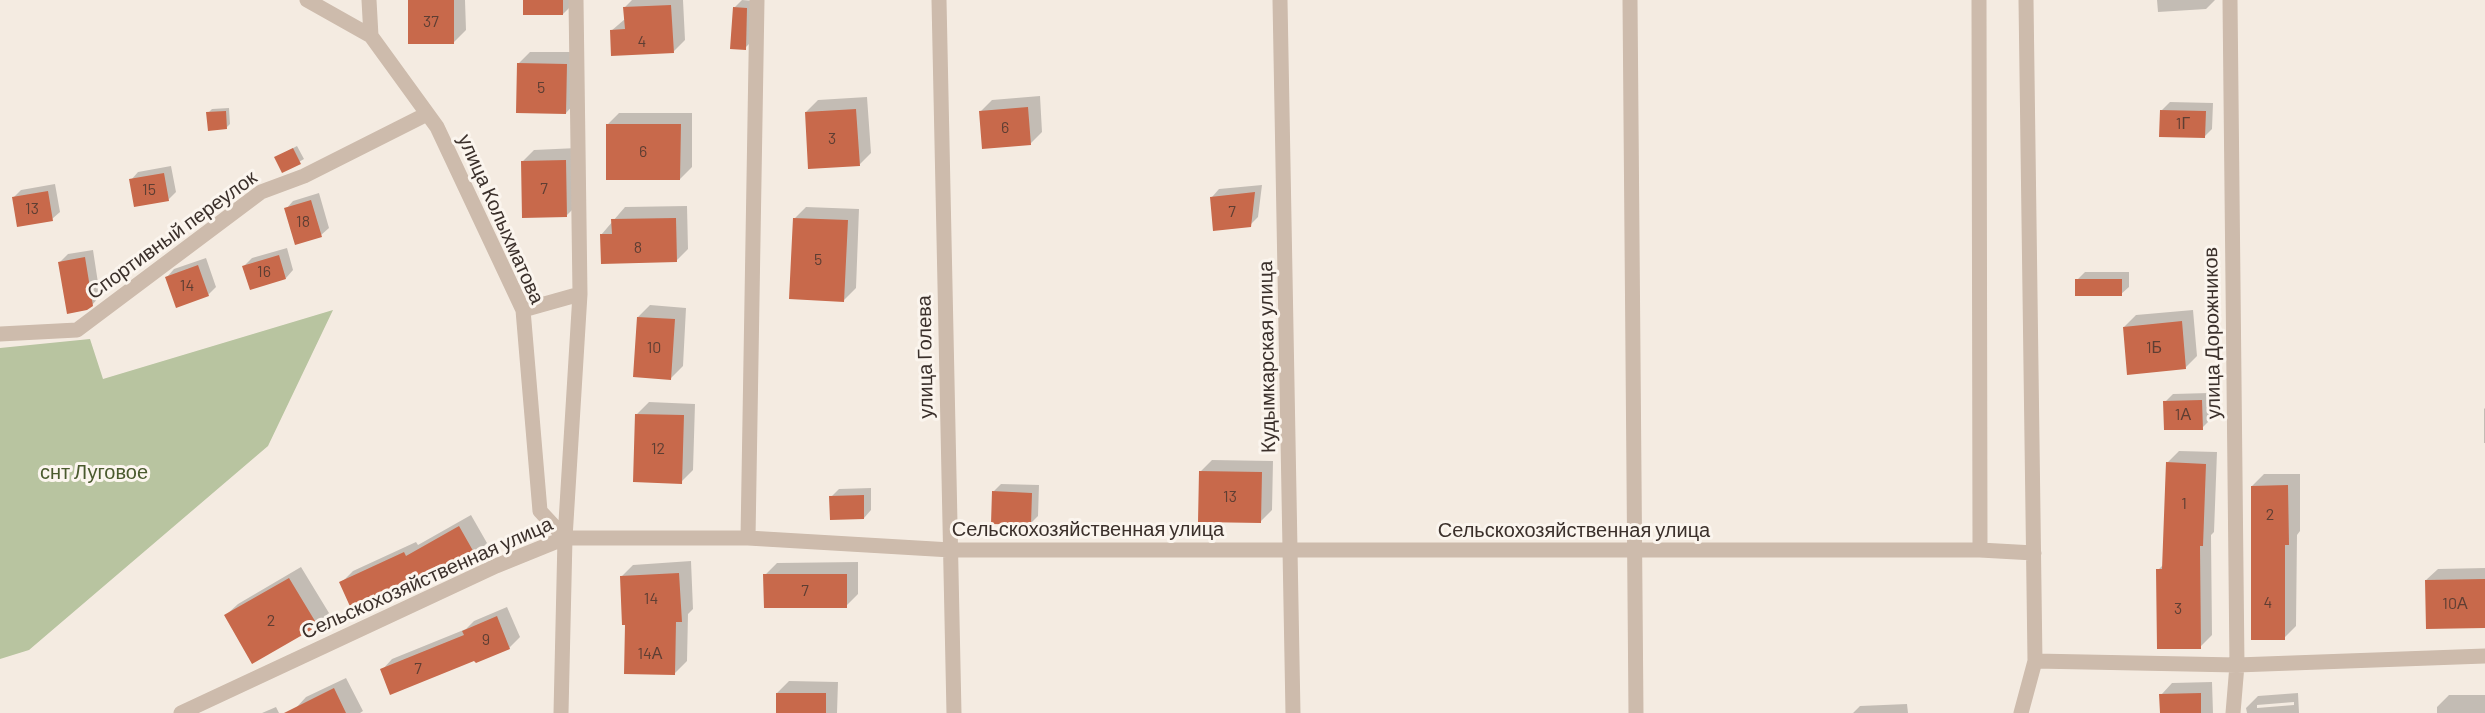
<!DOCTYPE html>
<meta charset="utf-8">
<style>
body{margin:0}
canvas{display:block;background:#f4ebe1}
</style>
<canvas width="2485" height="713"></canvas>
<script>
const c = document.querySelector('canvas').getContext('2d');
c.lineJoin = 'round';
function fillPath(path, color) {
  c.fillStyle = color;
  c.fill(path, 'evenodd');
}
function strokePath(path, color, width, dash) {
  c.strokeStyle = color;
  c.lineWidth = width;
  c.lineCap = dash ? 'butt' : 'round';
  c.setLineDash(dash || []);
  c.stroke(path);
}
function label(font, color, halo, rows, align = 'center') {
  c.font = font + ' Barlow,sans-serif';
  c.lineWidth = 6;
  c.setLineDash([]);
  c.textBaseline = 'middle';
  c.strokeStyle = halo;
  c.fillStyle = color;
  for (const [text, x, y, turn = 0] of rows) {
    c.save();
    c.translate(x, y);
    c.rotate((+turn || 0) * Math.PI / 180);
    c.textAlign = isNaN(turn) ? turn : align;
    if (halo) c.strokeText(text, 0, 0);
    c.fillText(text, 0, 0);
    c.restore();
  }
}
const green = new Path2D(`
 M333,310l-65,136 -239,204 -29,9v-311l90,-9 13,40z`);
const shadow = new Path2D(`
 M410,0h55l1,30 -12,12z
 M524,0h51v2l-12,12z
 M632,0h51l2,40 -12,12 -62,-21 14,-12v-12z
 M742,0l12,1 -1,39 -8,8 -11,-40z
 M2157,0h58l-9,9 -48,3z
 M530,52h48l-1,49 -11,12 -48,-49z
 M1040,96l2,36 -12,12 -50,-32 12,-12z
 M867,97l4,56 -12,12 -53,-53 12,-12z
 M2170,102l43,1 -1,26 -8,8 -42,-27z
 M229,108l1,16 -4,4 -18,-15 4,-4z
 M619,113h73v54l-12,12 -73,-54z
 M297,146l7,13 -21,12 -7,-14z
 M577,148l2,55 -12,12 -45,-53 12,-12z
 M171,166l5,26 -8,8 -37,-20 7,-8z
 M55,184l5,28 -8,7 -39,-21 8,-8z
 M1262,185l-4,32 -8,8 -38,-28 7,-8z
 M319,193l10,35 -8,7 -35,-26 7,-8z
 M687,206l1,43 -12,12 -75,-26 24,-28z
 M806,207l53,2 -3,79 -12,12 -50,-81z
 M287,248l6,22 -7,8 -42,-12 8,-8z
 M93,250l7,46 -8,9 -32,-43 8,-8z
 M206,258l10,29 -8,8 -41,-18 7,-8z
 M2085,272h44v15l-8,7 -44,-14z
 M650,305l36,3 -3,58 -12,12 -33,-61z
 M2193,310l4,46 -12,12 -61,-41 12,-12z
 M2209,393l1,27 -8,8 -37,-26 8,-8z
 M649,402l46,2 -2,66 -12,12 -44,-68z
 M2485,408v35h-1v-34z
 M2179,451l38,1 -3,80 -3,3 1,100 -12,12 -42,-77 6,-6 3,-101z
 M1212,460l61,1 -1,49 -12,12 -60,-50z
 M2264,474h36v57l-3,4 -1,91 -12,12 -32,-152z
 M1001,484l38,1 -1,31 -8,8 -37,-32z
 M871,488v22l-7,8 -33,-21 8,-8z
 M471,515l16,28 -12,12 -43,25 -2,-3 -89,6 12,-12 63,-29 2,3z
 M691,561l2,48 -5,5 -1,47 -12,12 -48,-49 -6,-47 12,-12z
 M858,562v32l-12,12 -81,-31 12,-12z
 M301,567l28,46 -12,12 -91,-10 12,-11z
 M2485,568v58l-59,-46 12,-11z
 M507,607l13,30 -11,11 -127,22 10,-11 74,-30 8,-8z
 M346,678l17,33 -3,2h-64l-1,-4 11,-12z
 M789,681l49,1 -1,31h-60v-20z
 M2212,682l1,31h-52v-18l11,-12z
 M2298,693l1,20h-52l-1,-5 12,-12zM2294,702v3l-37,3v-3z
 M2449,695h36v18h-48v-6z
 M1907,704l1,9h-55l7,-7z
 M276,707l3,6h-17z`);
const building = new Path2D(`
 M408,0h46v44h-46z
 M523,0h40v15h-40z
 M671,5l3,48 -63,3 -1,-26 15,-1 -2,-22z
 M733,7l14,1 -1,42 -16,-1z
 M517,63l50,1 -1,50 -50,-1z
 M1028,107l3,38 -49,4 -3,-38z
 M856,109l4,57 -52,3 -3,-57z
 M2160,110l46,1 -1,27 -46,-1z
 M226,111l1,18 -19,2 -2,-19z
 M606,124h75l-1,56h-74z
 M293,148l8,16 -19,9 -8,-16z
 M566,160l1,57 -45,1 -1,-57z
 M164,173l5,28 -35,6 -5,-28z
 M48,191l5,30 -36,6 -5,-30z
 M1255,192l-4,35 -38,4 -3,-34z
 M311,200l11,37 -27,8 -11,-37z
 M676,218l1,44 -76,2 -1,-30h12l-1,-15z
 M793,218l55,2 -4,82 -55,-3z
 M279,255l7,24 -36,11 -8,-24z
 M85,257l8,49 -6,4 -20,4 -9,-52z
 M198,265l11,31 -33,12 -11,-31z
 M2075,279h47v17h-47z
 M637,317l38,2 -4,61 -38,-3z
 M2182,321l4,48 -59,6 -4,-48z
 M2202,400l1,30h-39l-1,-29z
 M635,414l49,1 -2,69 -49,-2z
 M2166,462l40,2 -3,82h-3l1,103h-44l-1,-80h6z
 M1199,471l63,1 -1,51 -63,-1z
 M2288,485l1,60h-4v95h-34v-154z
 M992,491l40,2 -1,32 -40,-1z
 M864,495v24l-34,1 -1,-24z
 M459,526l17,30 -45,26 -2,-3 -76,34 -14,-31 65,-30 2,4z
 M679,573l3,49h-6l-1,53 -51,-1 1,-49h-3l-2,-49z
 M763,574h84v34h-83z
 M289,578l29,48 -66,38 -28,-49z
 M2485,579v49l-59,1 -1,-49z
 M497,616l13,33 -34,14 -2,-2 -84,34 -10,-26 84,-34 -2,-4z
 M334,688l12,25h-62z
 M776,693h50v20h-50z
 M2201,693v20h-41l-1,-19z`);
const minor = new Path2D(`
 M307,0l64,36
 M369,0l2,36 66,91 86,183 17,201 25,27 -4,175
 M939,0l15,713
 M1280,0l13,713
 M1630,0l6,713
 M1979,0l1,550
 M2230,0l7,665 -4,48
 M523,310l57,-16
 M0,334l77,-4 184,-138 43,-16 123,-62
 M565,538l15,-244 -4,-294
 M748,538l9,-538
 M2035,661l202,4 248,-9
 M181,713l315,-147 69,-28h183l203,12h1029l54,3
 M2021,713l14,-52 -9,-661`);
const numberNames = [
 ["37",431,22],
 ["4",642,42],
 ["5",541,88],
 ["1Г",2183,124],
 ["6",1005,128],
 ["3",832,139],
 ["6",643,152],
 ["7",544,189],
 ["15",149,190],
 ["13",32,209],
 ["7",1232,212],
 ["18",303,222],
 ["8",638,248],
 ["5",818,260],
 ["16",264,272],
 ["14",187,286],
 ["10",654,348],
 ["1Б",2154,348],
 ["1А",2183,415],
 ["12",658,449],
 ["13",1230,497],
 ["1",2184,504],
 ["2",2270,515],
 ["7",805,591],
 ["14",651,599],
 ["4",2268,603],
 ["10А",2455,604],
 ["3",2178,609],
 ["2",271,621],
 ["9",486,640],
 ["14А",650,654],
 ["7",418,669]
];
const streetNames = [
 ["улица Колыхматова",501,219,66],
 ["Спортивный переулок",172,235,-36],
 ["улица Дорожников",2212,333,-91],
 ["улица Голева",925,357,-91],
 ["Кудымкарская улица",1267,357,-91],
 ["Сельскохозяйственная улица",1088,529],
 ["Сельскохозяйственная улица",1574,530],
 ["Сельскохозяйственная улица",427,578,-24]
];
const parkNames = [
 ["снт Луговое",94,472]
];
fillPath(green, '#b8c4a0');
fillPath(shadow, '#0003');
fillPath(building, '#c8694b');
strokePath(minor, '#cdbbac', 15);
label('16px', '#5e3e33', null, numberNames);
label('20px', '#3b302b', '#fbf5ee', streetNames);
label('20px', '#4a5a2e', '#fbf5ee', parkNames);
</script>
